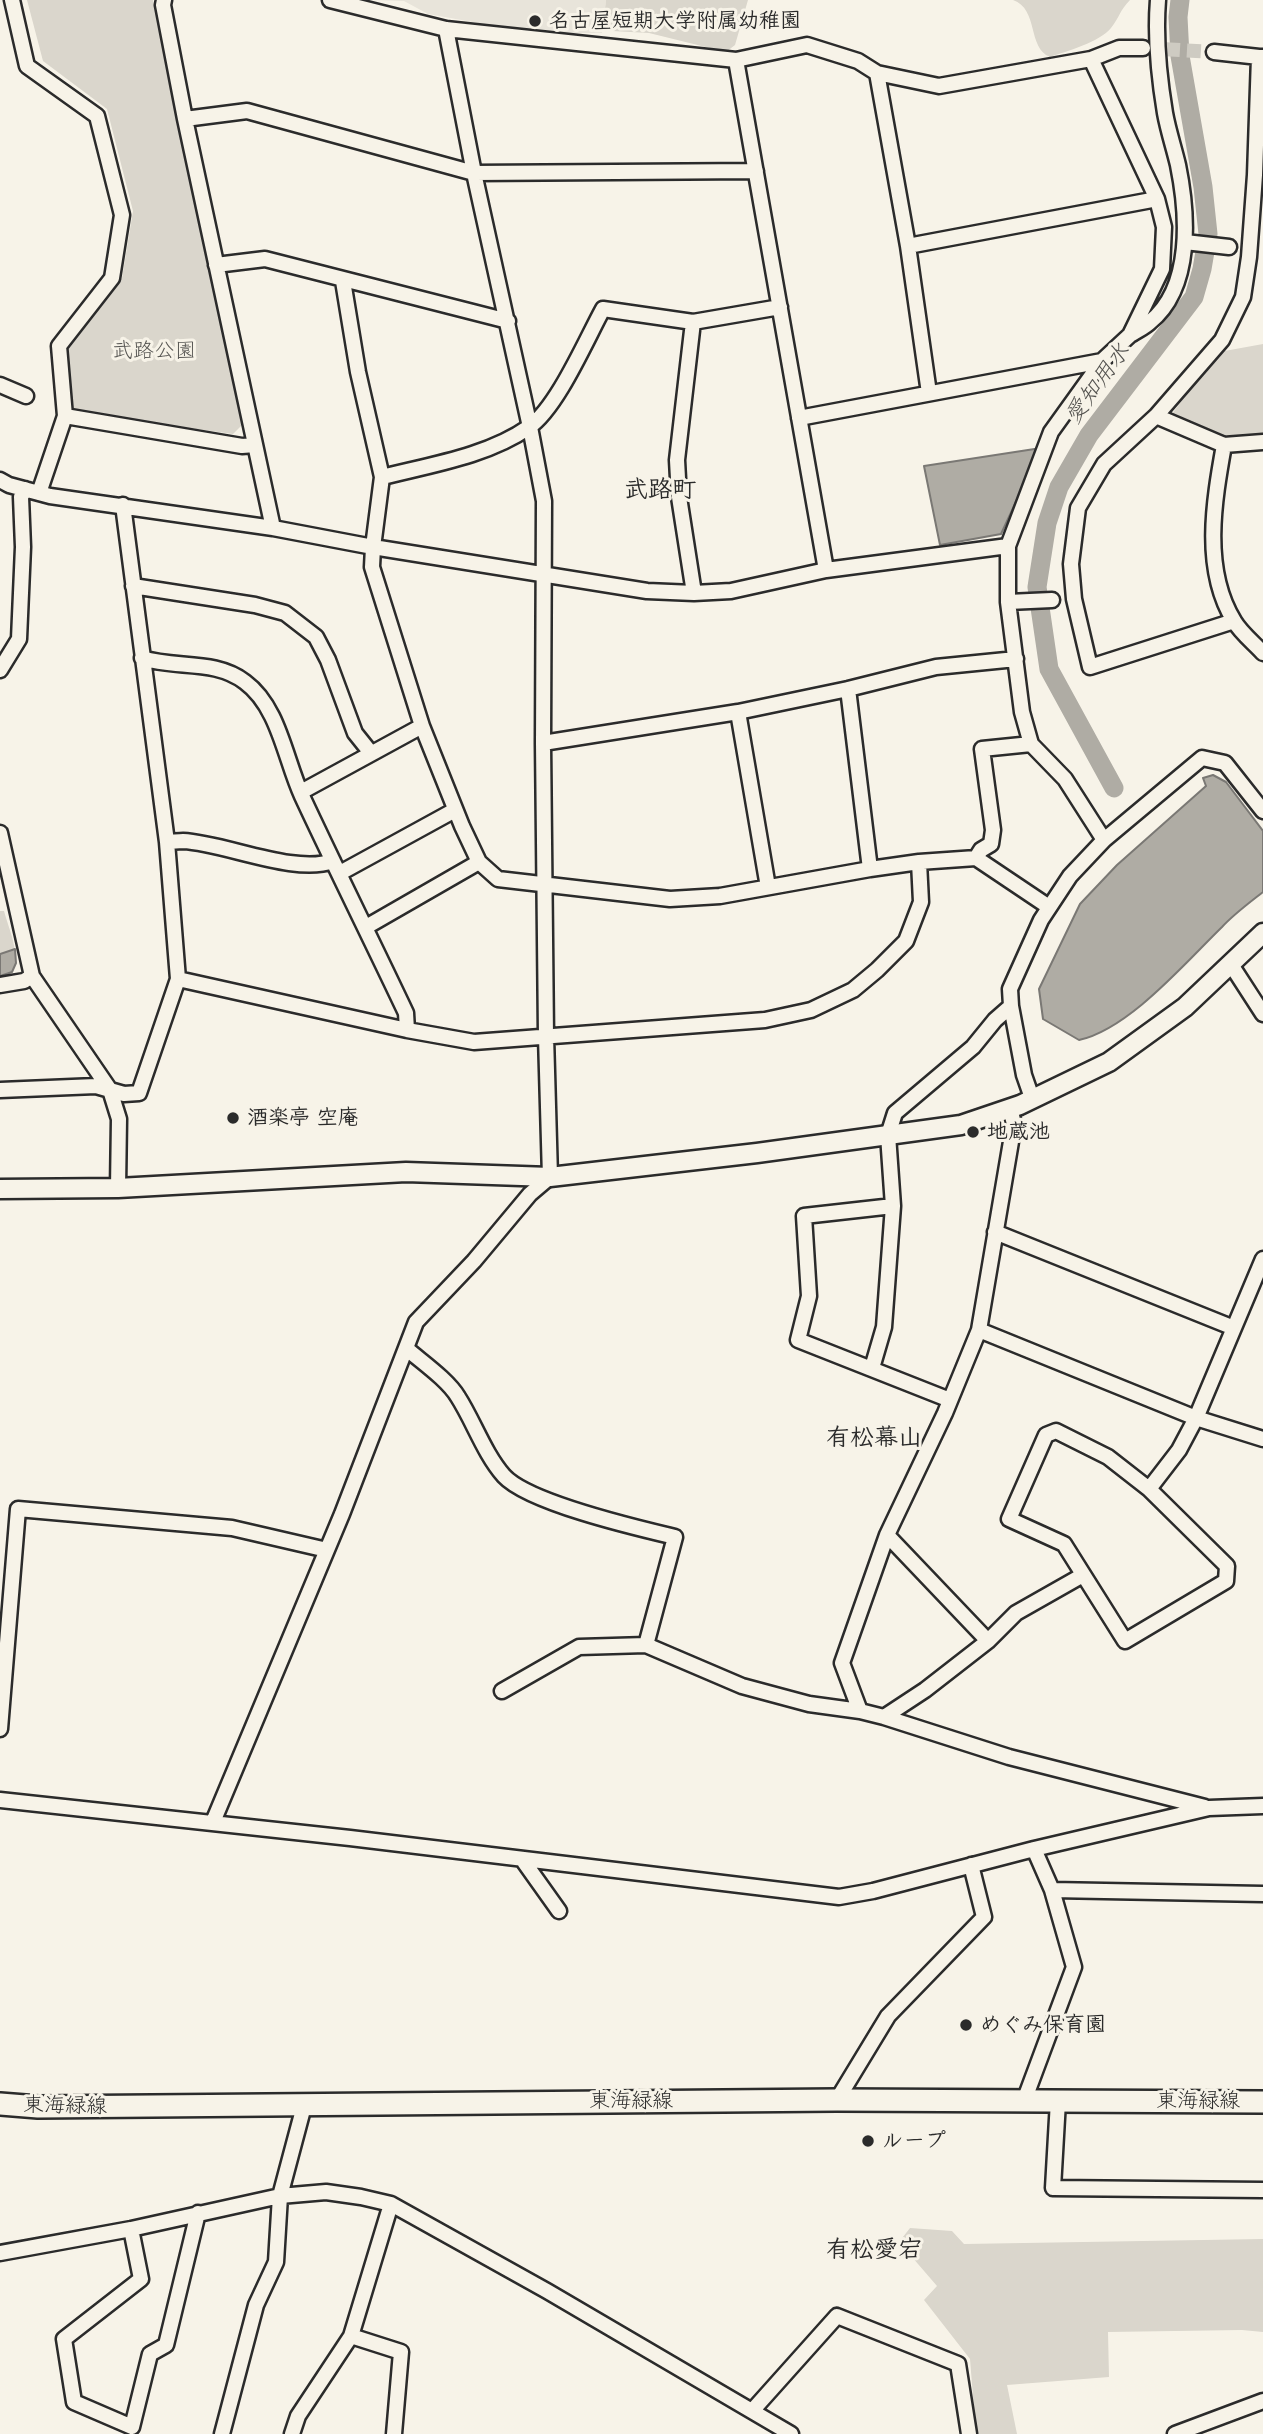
<!DOCTYPE html>
<meta charset="utf-8">
<style>
body{margin:0}
canvas{display:block;background:#f7f3e8}
</style>
<canvas width="1263" height="2434"></canvas>
<script>
const c = document.querySelector('canvas').getContext('2d');
c.lineJoin = 'round';
function fillPath(path, color) {
  c.fillStyle = color;
  c.fill(path, 'evenodd');
}
function strokePath(path, color, width, dash) {
  c.strokeStyle = color;
  c.lineWidth = width;
  c.lineCap = dash ? 'butt' : 'round';
  c.setLineDash(dash || []);
  c.stroke(path);
}
function label(font, color, halo, rows, align = 'center') {
  c.font = font + ' "Playpen Sans","Klee One",sans-serif';
  c.lineWidth = 6;
  c.setLineDash([]);
  c.textBaseline = 'middle';
  c.strokeStyle = halo;
  c.fillStyle = color;
  for (const [text, x, y, turn = 0] of rows) {
    c.save();
    c.translate(x, y);
    c.rotate((+turn || 0) * Math.PI / 180);
    c.textAlign = isNaN(turn) ? turn : align;
    if (halo) c.strokeText(text, 0, 0);
    c.fillText(text, 0, 0);
    c.restore();
  }
}
const built = new Path2D(`
 M371,0h235l-4,33h-68l-106,-19 -24,-13z`);
const green = new Path2D(`
 M27,0h126l89,425 -9,9 -153,-21 -8,-4 -6,-59 56,-72 11,-67 -26,-102 -64,-48z
 M606,0h142l-13,45 -9,7 -77,-19 -37,-2v-3l-9,-1z
 M1013,0h117c-10,10 -11,18 -19,28 -11,14 -44,23 -61,29 -23,-9 -11,-48 -37,-57z
 M1263,344v91l-39,5 -53,-25 48,-63z
 M0,911h4c5,19 17,42 8,61l-12,4z
 M910,2228l42,3 12,13 299,-5v93l-21,-2 -134,2 1,45 -102,8 10,49h-41l-6,-75 -46,-59 13,-14 -38,-44z`);
const water = new Path2D(`
 M1041,448l-40,86 -61,11 -16,-79z
 M1213,775l13,7 37,49v61c-14,11 -29,22 -41,35 -37,36 -93,102 -143,113l-36,-21 -4,-30 41,-85 37,-39 89,-79 -3,-8z
 M15,949l1,14 -4,9 -12,4v-22z`);
const canal = new Path2D(`
 M1114,788l-65,-119 -12,-82 10,-64 12,-36 30,-52 105,-138 8,-28 6,-35 -5,-47 -23,-131 -2,-39 2,-17`);
const minorTunnel = new Path2D(`
 M1145,48l69,4`);
const minor = new Path2D(`
 M12,0l15,66 70,50 25,99 -10,63 -53,68 6,70 -26,77
 M164,0l-1,5 22,114 88,409
 M330,0l116,29 290,31 71,-15 51,16 19,12 62,13 152,-27 66,140 7,28 -2,42 -32,66 -28,26 -51,71 -43,114v56l14,110 9,32 34,35 39,61
 M1214,52l45,5
 M1091,59l28,-11h24
 M736,60l90,510
 M877,73l31,173 21,147
 M185,119l62,-8 227,62 282,-2
 M1185,242l44,5
 M908,246l249,-47
 M216,265l49,-6 243,62
 M343,281l15,91 24,105 -9,70 -1,20 50,159 40,100 17,36 19,17 172,20 50,-3 150,-27 49,-7 57,-4 5,-8 10,-6 2,-14 -11,-81 49,-5
 M693,322l-16,138 2,37 15,96
 M1132,334c6,-4 13,-7 18,-12 43,-35 38,-108 28,-157 -4,-17 -10,-35 -13,-52 -6,-36 -10,-76 -7,-113
 M0,385l26,11
 M65,416l177,30 13,-1
 M1156,416l68,29 39,-3
 M799,418l303,-57
 M1224,445c-10,56 -22,124 10,176 7,12 20,22 29,32
 M382,477c48,-12 106,-21 147,-50 28,-19 57,-87 74,-118l90,13 87,-15
 M0,480l9,5 41,11 223,32 100,19 274,44 47,2 37,-2 95,-21 182,-24
 M133,586l122,19 30,8 31,24 12,23 27,73 16,20
 M1008,602l44,-2
 M1234,621l-144,46 -16,-68 -3,-35 7,-56 26,-44 52,-48 66,-76 21,-43 6,-40 6,-82 4,-118h4
 M142,658c34,11 73,1 103,24 34,25 40,77 57,114 34,73 70,145 104,217l1,17
 M0,670l19,-31 4,-92 -2,-50 4,-8
 M848,689l22,180
 M738,712l30,175
 M543,743l195,-31 110,-23 88,-22 80,-8
 M301,792l121,-66
 M0,833l32,143 78,114 9,29 -1,69
 M167,842c5,0 11,-1 16,-1 42,2 111,34 150,20
 M976,858l73,49
 M340,873l115,-63
 M366,927l113,-65
 M1230,963l33,51
 M178,979l229,51 67,12 291,-22 46,-10 42,-20 24,-20 29,-29 15,-39 -2,-40
 M0,985l24,-4 8,-5
 M0,1090l96,-4 28,8 15,-1 39,-114 -11,-137 -44,-337
 M1032,1098l-8,-23 -13,-69 -1,-17 31,-69 29,-44 34,-36 98,-82 23,5 38,48
 M893,1206l-89,10 5,80 -11,44 152,60
 M995,1232l239,96
 M979,1330l217,88 67,21
 M407,1349c15,13 41,31 51,48 16,25 26,56 46,79 25,27 133,52 171,61l-29,108
 M872,1368l12,-41 9,-121 -5,-71 7,-22 78,-66 22,-27 16,-14
 M1056,1431l52,26 41,32 78,77 -1,15 -101,60 -61,-97 -55,-25 37,-84z
 M1149,1489l30,-39 17,-32 67,-159
 M887,1535l101,106
 M502,1691l77,-44 67,-2 96,41 67,18 51,7 24,6 125,40 196,50
 M860,1711l-18,-48 45,-128 58,-122 34,-83 35,-206 -4,-16
 M884,1717l41,-27 63,-49 28,-28 67,-38
 M0,1729l18,-220 214,19 95,22
 M0,1800l350,38 489,59 34,-6 161,-42 175,-41 54,-2
 M213,1822l129,-308 74,-192 58,-61 56,-67 20,-17 -4,-141 -3,-293 1,-242 -14,-74 -56,-254 -28,-144
 M522,1859l37,52
 M1052,1890l211,4
 M837,2100l51,-84 96,-99 -13,-52
 M1024,2101l50,-134 -22,-77 -18,-41
 M1058,2101l-5,87 210,2
 M131,2229l10,50 -77,60 10,63 58,25 18,-73 16,-9 32,-132
 M0,2253l131,-24 149,-33 46,-4 35,5 30,7 156,87 244,143
 M351,2336l50,16 -7,82
 M752,2411l85,-95 121,48 11,70
 M222,2434l34,-129 20,-43 4,-66 24,-90
 M292,2434l6,-18 53,-80 40,-132
 M1175,2434l88,-33`);
const tertiary = new Path2D(`
 M0,1189l118,-1 288,-16 144,5 207,-24 204,-28 59,-20 89,-43 76,-55 78,-74`);
const secondary = new Path2D(`
 M0,2104l38,3 799,-7 426,2`);
const markers = [
 [535,21,7,"#2b2b2b"],
 [233,1118,7,"#2b2b2b"],
 [973,1132,7,"#2b2b2b"],
 [966,2025,7,"#2b2b2b"],
 [868,2141,7,"#2b2b2b"]
];
const poiNames = [
 ["名古屋短期大学附属幼稚園",549,21],
 ["酒楽亭 空庵",247,1118],
 ["地蔵池",987,1132],
 ["めぐみ保育園",980,2025],
 ["ループ",882,2141]
];
const parkNames = [
 ["武路公園",154,351]
];
const streetNames = [
 ["東海緑線",631,2101],
 ["東海緑線",1198,2101],
 ["東海緑線",65,2106,1]
];
const waterNames = [
 ["愛知用水",1098,384,-54]
];
const quarterNames = [
 ["武路町",660,490],
 ["有松幕山",874,1438],
 ["有松愛宕",874,2250]
];
fillPath(built, '#e8e4da');
fillPath(green, '#dad6cc');
fillPath(water, '#afaca4');
strokePath(water, '#7a7874', 2);
strokePath(canal, '#afaca4', 19);
strokePath(minorTunnel, '#cecbc2', 14, [14, 7]);
strokePath(minor, '#2b2b2b', 19);
strokePath(tertiary, '#2b2b2b', 23);
strokePath(secondary, '#2b2b2b', 26);
strokePath(minor, '#f7f3e8', 14);
strokePath(tertiary, '#f7f3e8', 18);
strokePath(secondary, '#f7f3e8', 21);
for (const [x, y, r, color] of markers) {
  const dot = new Path2D();
  dot.arc(x, y, r, 0, 2 * Math.PI);
  c.fillStyle = color;
  c.fill(dot);
  strokePath(dot, '#f7f3e8', 2.5);
}
label('bold 21px', '#2b2b2b', '#f7f3e8', poiNames, 'left');
label('21px', '#575653', '#f7f3e8', parkNames);
label('21px', '#2b2b2b', '#f7f3e8', streetNames);
label('italic 23px', '#53524f', '#f7f3e8', waterNames);
label('bold 24px', '#2b2b2b', '#f7f3e8', quarterNames);
</script>
